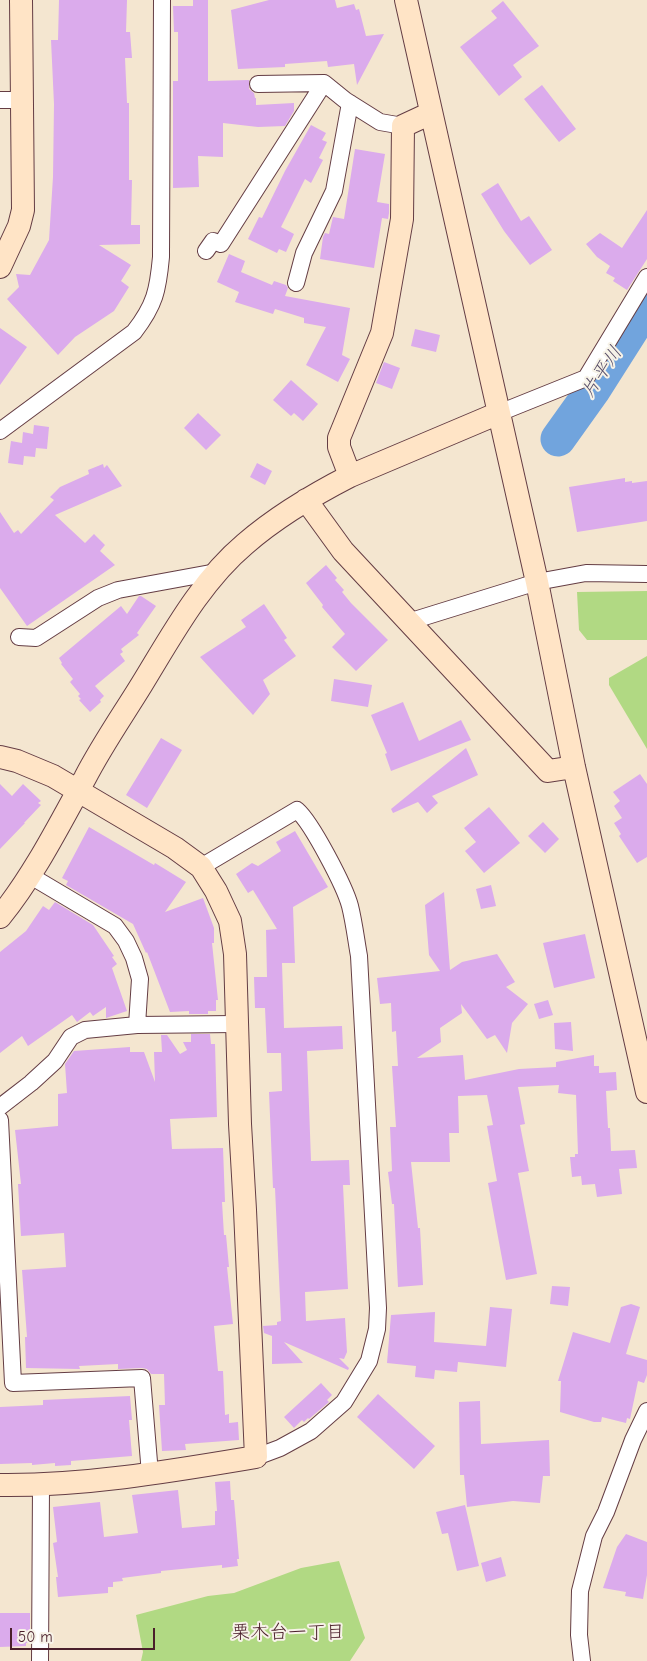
<!DOCTYPE html>
<meta charset="utf-8">
<style>
body{margin:0}
#map{position:relative;width:647px;height:1661px;overflow:hidden;background:#f4e6d0;font-family:"Comic Neue",sans-serif}
canvas{display:block}
.scale{position:absolute;left:10px;top:1628px;width:145px;height:22px;box-sizing:border-box;border:2px solid #4a1f2b;border-top:0;padding-left:6px;font-size:15px;line-height:18px;white-space:nowrap;color:#4a1f2b;-webkit-text-stroke:4px #f7f3e8;paint-order:stroke}
</style>
<div id="map">
<canvas width="647" height="1661"></canvas>
<div class="scale">50 m</div>
</div>
<script>
const c = document.querySelector('canvas').getContext('2d');
c.lineJoin = 'round';
function fillPath(path, color) {
  c.fillStyle = color;
  c.fill(path, 'evenodd');
}
function strokePath(path, color, width, dash) {
  c.strokeStyle = color;
  c.lineWidth = width;
  c.lineCap = dash ? 'butt' : 'round';
  c.setLineDash(dash || []);
  c.stroke(path);
}
function label(font, color, halo, rows, align = 'center') {
  c.font = font + ' "Comic Neue","Klee One",sans-serif';
  c.lineWidth = 4;
  c.setLineDash([]);
  c.textBaseline = 'middle';
  c.strokeStyle = halo;
  c.fillStyle = color;
  for (const [text, x, y, turn = 0] of rows) {
    c.save();
    c.translate(x, y);
    c.rotate((+turn || 0) * Math.PI / 180);
    c.textAlign = isNaN(turn) ? turn : align;
    if (halo) c.strokeText(text, 0, 0);
    c.fillText(text, 0, 0);
    c.restore();
  }
}
const green = new Path2D(`
 M647,591v49h-60l-8,-10 -2,-38z
 M647,656v93l-38,-64v-7z
 M339,1561l26,77 -15,23h-209l2,-9 -7,-37 72,-19 26,-3 67,-25z`);
const river = new Path2D(`
 M558,439l35,-49 54,-85`);
const building = new Path2D(`
 M59,0h68l-1,32h4l2,26h-7l2,45h2v77h3l-1,45h9v19l-41,1 32,20 -10,16 8,6 -15,24 -39,26 -17,18 -51,-56 12,-12 -3,-13 14,1 19,-35 4,-63 1,-73 -3,-64h7z
 M193,0h15v81l41,-1v9l5,4 1,5h1v7l38,-2v8l-9,15 -27,1 -35,-4v34l-25,-1 1,31 -26,1v-107h5v-49h-4l-1,-26h20z
 M269,0h66l2,8 17,-4 2,6 3,-1 7,27 18,-2 -27,51 -3,-21 -26,3 -1,-6 -42,3v3l-47,2 -7,-59z
 M503,1l36,45 -26,19 9,12 -23,19 -39,-49 37,-29 -6,-7z
 M542,85l34,44 -17,13 -35,-43z
 M311,125l15,8 -4,7 5,2 -8,16 4,2 -12,23 -6,-4 -24,48 13,7 -8,18 -7,-3 -2,4 -29,-14 11,-22 3,1 23,-47z
 M355,149l30,5 -8,48 12,2v9l-1,6 -6,-1 -8,50 -54,-9 3,-22 2,-4 4,1 4,-17 11,2z
 M498,183l23,38 8,-5 23,34 -22,15 -26,-34 -23,-37z
 M647,210v49l-20,31 -14,-9 2,-3 -9,-5 4,-7 -13,-9 -11,-13 14,-11 22,15z
 M229,254l16,7 -4,11 31,13 2,-4 12,4 2,3 -3,8 65,12 -8,47 8,4 -12,23 -32,-17 20,-38 -22,-4v-5l-29,-9 -2,5 -38,-12 4,-10 -22,-10z
 M0,328l27,19 -27,38z
 M415,329l25,6 -4,17 -25,-6z
 M384,362l16,6 -8,21 -16,-6z
 M291,380l27,24 -15,17 -9,-8 -3,3 -18,-16z
 M198,413l23,22 -15,15 -22,-22z
 M34,425l15,2 -2,22 -11,-1 -1,9 -11,-1 -1,9 -15,-2 3,-22 11,2 1,-11 10,2z
 M257,463l15,8 -7,14 -15,-8z
 M103,464l1,4 3,-3 15,21 -67,29 30,28 9,-9 11,11 -5,6 15,14 -88,61 -27,-38v-76l14,21 4,-3 3,4 33,-34 -4,-3 10,-10 29,-13 -1,-4z
 M625,478v4l7,-1v2l15,-2v40l-70,11 -8,-45z
 M326,565l11,13 -2,2 9,10 -2,2 9,11 37,37 -32,31 -24,-24 13,-13 -23,-27 1,-2 -17,-22z
 M139,596h2l15,10 -19,27 2,2 -18,14 2,3 -3,2 5,7 -30,25 9,10 -4,4 1,2 -11,10 -11,-12 2,-1 -3,-3 2,-2 -10,-12 3,-3 -12,-15 1,-1 -3,-5 62,-52 6,8z
 M264,604l23,34 -3,2 12,16 -33,24 7,14 -17,21 -53,-58 46,-30 -5,-7z
 M334,679l38,6 -4,22 -37,-6z
 M403,702l16,39 42,-21 10,20 -80,31 -6,-17 2,-1 -16,-38z
 M161,738l21,12 -35,58 -21,-13z
 M466,748l12,27 -46,21 6,7 -11,10 -9,-11 -25,11 -2,-4z
 M640,774l7,10v73l-10,6 -18,-27 2,-2 -7,-11 8,-5 -8,-12 6,-5 -7,-9z
 M0,784l12,12 11,-12 18,17 -3,2 3,2 -17,18h1l-25,26z
 M489,807l31,36 -36,30 -19,-22 11,-9 -12,-14z
 M543,822l16,17 -14,14 -17,-17z
 M89,827l65,38 1,-2 31,19 -21,30 38,-14 11,30v15h-2l6,57h-2v11h-8v3h-19v-3l-19,1 -23,-60 -1,1 -13,-29 -67,-39 2,-4 -6,-3z
 M295,831l33,56 -35,20 2,56h-13l2,65 58,-2 1,23 -36,2 4,110 38,-1 1,25h-7l5,104 -43,3 1,29 39,-3 2,34 -3,7 -5,-1 10,10 -1,2 -64,-28 19,21 -31,1v-28l-8,-3 -1,-7 14,-1v-3l4,-1 -6,-133h-2l-4,-96 13,-1 -1,-38h-14l-2,-45h-10l-1,-31h13l-1,-47 11,-1 -24,-39 -5,3 -12,-19 16,-11 6,3 23,-15 -5,-9z
 M491,885l5,21 -15,3 -5,-20z
 M444,892l6,78 12,-8 35,-8 18,28 -9,5 22,17 -16,19 -5,30 -12,-18 -8,4 -26,-35 1,9 -22,15 1,14 -24,16 46,-3 2,25 54,-11 37,-2v-5l38,-7v11h5v7l17,-1 1,18 -11,1 2,37h2l1,23 24,-1 2,18 -18,1 3,25 -25,3 -2,-13 -13,1 -1,-9 -9,1 -2,-20h5v-3h3l-2,-59 -18,-2 1,-8 -41,2 7,37 -5,1 9,46 -11,2 19,101 -31,6 -18,-97 9,-2 -10,-55 6,-1 -6,-30 -29,1 1,37h-10l1,29h-39l7,66h2l3,57 -25,2 -4,-83h-2l-4,-32 4,-1 -2,-44h6l-4,-61h6l-2,-35 -4,1 -1,-29 -11,1 -3,-26 63,-7 -11,-16 -4,-50z
 M55,902l38,23 21,31 -2,1 5,7 -5,4 15,43 -21,7v-11l-13,9 -3,-4 -13,10 -5,-7 -44,31 -6,-10 -22,17v-101l26,-21 17,-25 6,4z
 M585,934l10,44 -41,10 -11,-45z
 M548,1000l5,15 -14,4 -5,-15z
 M571,1022l2,29 -18,-2 -1,-26z
 M191,1034h19l1,10h4l2,73 -47,2 2,30 51,-1 2,54h-3l2,33h2l3,32h-2l6,57 -19,2 4,45h5l2,44 4,-1v9l9,-1 1,18 -54,4 1,6 -24,1 -3,-46h6l-1,-31h-13l-4,-5 -5,-1 -24,1v-5l-39,2 1,3 -54,-1 -1,-31h2l-5,-67 44,-3 -2,-34 -43,3 -3,-52h3l-6,-54 43,-4v-32l9,-1 -2,-29 9,-13 56,-4v5h14l11,30 -1,-30h8l-1,-17h6l13,19 7,-4 -4,-8h8z
 M552,1286l18,1 -2,19 -18,-2z
 M631,1304l9,3 -14,47 21,6v15l-3,8 -6,-2 -8,38 -3,-1 -1,5 -24,-6 -1,5h-7l-34,-10 1,-31h-3l15,-49 37,11 11,-36z
 M490,1307l22,2 -6,58 -48,-5 -1,10 -22,-2 -1,9 -19,-2 1,-11 -29,-3 4,-48 44,-3 -1,30 52,4z
 M321,1383l11,12 -5,5 2,2 -20,17 -1,-1 -4,4 -2,-2 -8,8 -10,-11z
 M378,1394l57,52 -21,23 -57,-52z
 M130,1396l2,24h-3l3,36 -61,5v4l-16,1v-3l-23,2v-2l-32,1v-57l43,-2v-5z
 M480,1401l1,43 68,-4 1,36h-7l-3,27 -27,-2 -46,6 -3,-32h-4l-1,-73z
 M230,1481l1,19h3l5,59h-2l1,7 -16,2v-3l-61,6v2l-39,5 1,3 -10,1v5h-5v6l-50,4 -2,-20h2l-5,-34 4,-1 -4,-35 47,-5 4,35 34,-4 -6,-38 46,-5 4,38 33,-3v-14h2l-2,-29z
 M465,1505l14,61 -22,5 -9,-38 -6,1 -6,-22z
 M626,1534l21,8v33l-4,24 -18,-3 1,-4 -23,-4 14,-41z
 M501,1557l5,19 -20,6 -5,-19z
 M0,1613h30v30h-4v3l-26,1z`);
const street = new Path2D(`
 M258,84l66,-1 21,17 35,22 23,4
 M0,100h22
 M206,251l7,-10 8,3 103,-161
 M296,283l8,-30 30,-62 16,-88
 M499,413l87,-35 61,-101
 M0,431l134,-99c21,-27 24,-42 27,-75l1,-257
 M408,622l129,-40 49,-9 61,1
 M19,637l17,1 62,-40 20,-8 98,-18
 M201,867l96,-57c15,13 48,77 53,96 4,16 6,33 9,50l19,352 -1,21 -8,32 -25,41 -33,29 -31,17 -24,9
 M29,875l86,51 11,15 8,17 6,21 -3,46
 M0,1107l31,-24 24,-22 16,-24 14,-7 52,-5 99,-1
 M0,1120l13,263 129,-5 8,96
 M40,1661l1,-175
 M582,1661l-3,-26 1,-44 14,-55 12,-24 27,-72 14,-29`);
const secondary = new Path2D(`
 M406,0l131,582 37,185 73,325
 M0,267l19,-41 4,-16 -2,-210
 M350,476l-11,-29v-9l43,-105 20,-114 1,-93 28,-13
 M306,500l37,51 205,220 26,-4
 M0,757l17,4 36,15 122,72 26,19 15,24 14,30 5,33 5,170 5,86 11,247c-84,14 -170,29 -256,28
 M0,917c34,-42 59,-92 85,-139 17,-33 38,-63 57,-94 30,-49 59,-103 103,-140 31,-27 68,-49 105,-68l149,-63`);
const waterNames = [
 ["片平川",602,372,-56]
];
const neighbourhoodNames = [
 ["栗木台一丁目",288,1633]
];
fillPath(green, '#b1d983');
strokePath(river, '#71a4dd', 35);
fillPath(building, '#dbabec');
strokePath(street, '#643d44', 18);
strokePath(secondary, '#643d44', 24);
strokePath(street, '#fff', 16);
strokePath(secondary, '#ffe4c6', 22);
label('italic 19px', '#584e69', '#f7f3e8', waterNames);
label('19px', '#4a1f2b', '#f7f3e8', neighbourhoodNames);
</script>
